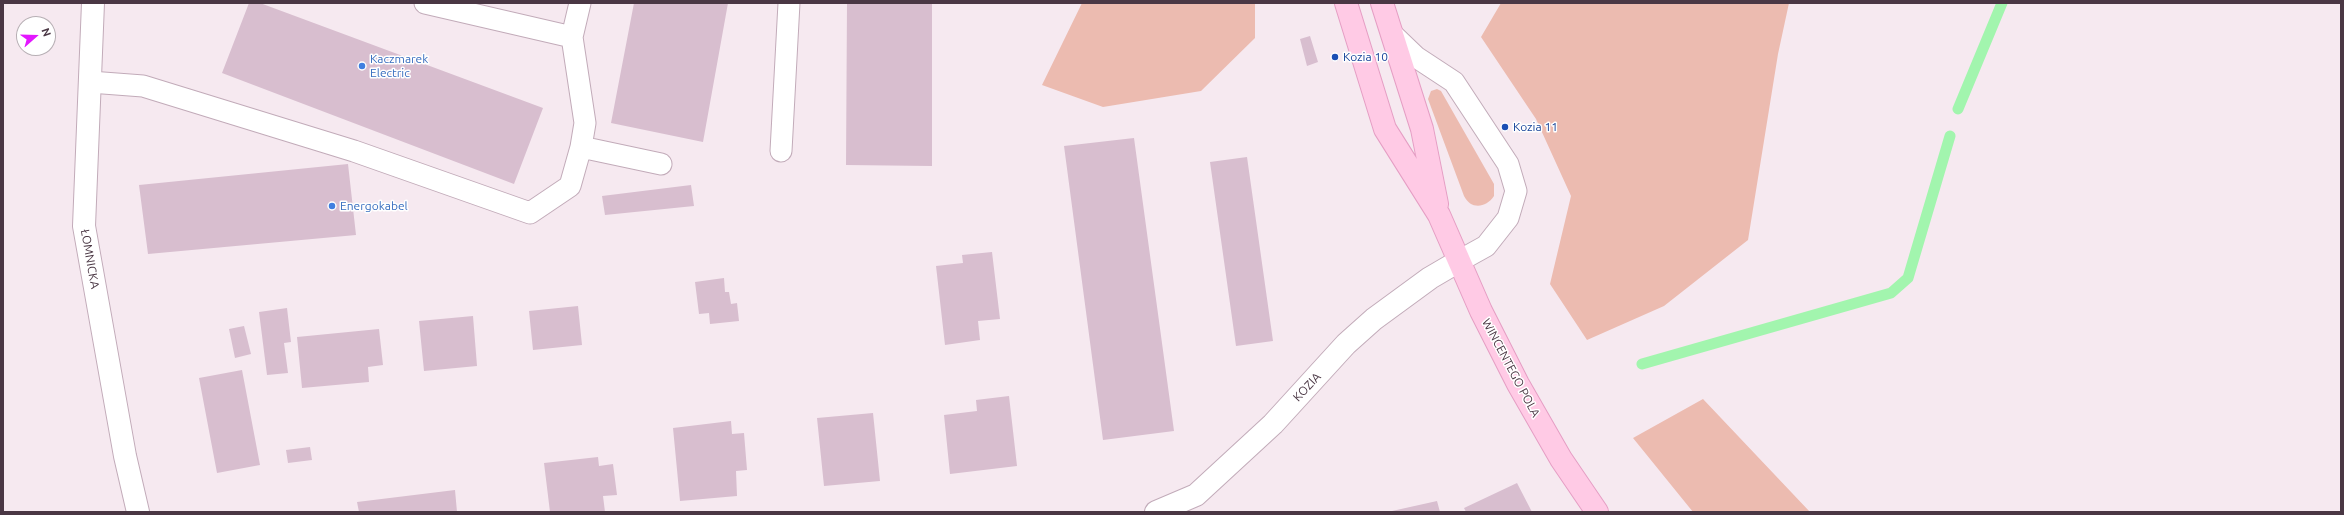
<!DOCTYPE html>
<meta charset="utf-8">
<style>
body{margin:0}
#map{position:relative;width:2344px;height:515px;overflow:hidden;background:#f6e9f0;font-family:Ubuntu,sans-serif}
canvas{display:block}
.frame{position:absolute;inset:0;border:4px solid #4a3744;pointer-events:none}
.north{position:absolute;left:16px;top:16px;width:40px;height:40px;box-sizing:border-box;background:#fff;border:1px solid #b7afb4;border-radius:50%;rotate:70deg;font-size:11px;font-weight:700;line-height:16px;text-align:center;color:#4a3744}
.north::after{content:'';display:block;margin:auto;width:14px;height:18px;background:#e317ff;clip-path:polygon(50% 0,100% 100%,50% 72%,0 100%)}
</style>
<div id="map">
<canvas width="2344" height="515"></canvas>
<div class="frame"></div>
<div class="north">N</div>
</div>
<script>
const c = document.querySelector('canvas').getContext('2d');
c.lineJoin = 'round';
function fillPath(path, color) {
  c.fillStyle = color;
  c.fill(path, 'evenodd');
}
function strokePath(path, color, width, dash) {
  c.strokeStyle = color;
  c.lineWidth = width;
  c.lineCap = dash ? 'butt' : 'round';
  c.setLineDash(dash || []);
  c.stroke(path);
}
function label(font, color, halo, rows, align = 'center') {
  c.font = font + ' Ubuntu,sans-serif';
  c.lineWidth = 3;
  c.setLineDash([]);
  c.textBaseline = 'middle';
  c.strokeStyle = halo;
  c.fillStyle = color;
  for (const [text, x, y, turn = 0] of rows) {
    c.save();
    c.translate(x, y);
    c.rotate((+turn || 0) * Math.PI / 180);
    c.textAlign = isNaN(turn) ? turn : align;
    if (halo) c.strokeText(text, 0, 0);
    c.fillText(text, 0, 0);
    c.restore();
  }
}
const green = new Path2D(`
 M1082,3h173v35l-54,53 -98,16 -61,-22z
 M1501,3h288l-11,51 -30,186 -84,66 -77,34 -37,-56 21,-88 -35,-77 -55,-82z
 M1437,89l4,2 53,93v12c-8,12 -23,14 -30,0l-36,-97 3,-8z
 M1703,399l107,113h-117l-60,-74z`);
const stream = new Path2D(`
 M1958,109l44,-106
 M1642,364l249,-71 17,-15 42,-142`);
const building = new Path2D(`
 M249,3h11l283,105 -29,76 -292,-111z
 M634,3h94l-25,139 -92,-19z
 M847,3h85v163l-86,-1z
 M1310,36l8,26 -11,4 -7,-27z
 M1134,138l40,293 -71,9 -39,-294z
 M1247,157l26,184 -37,5 -26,-184z
 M348,164l8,71 -208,19 -9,-69z
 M691,185l3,21 -89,9 -3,-19z
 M992,252l8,67 -22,2 2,19 -35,5 -9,-79 27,-3 -1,-8z
 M724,278l1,14h4l2,12 6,-1 2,18 -29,3 -1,-11 -10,1 -4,-32z
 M578,306l4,39 -49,5 -4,-39z
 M287,308l4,34 -7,1 4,30 -21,2 -8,-63z
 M473,316l4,50 -53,5 -5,-50z
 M244,326l7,28 -16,4 -6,-29z
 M379,329l4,36 -15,2 1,15 -67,6 -5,-51z
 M242,370l18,95 -43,8 -18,-95z
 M1009,396l8,70 -67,8 -6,-59 33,-4 -1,-11z
 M873,413l7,68 -56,5 -7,-68z
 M731,421l1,13 12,-1 3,37 -11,1 1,25 -57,5 -7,-73z
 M310,447l2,13 -24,3 -2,-13z
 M598,457l1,9 14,-2 4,31 -14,1 2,16h-55l-6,-49z
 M1517,483l15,29h-66l-2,-4z
 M455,490l2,22h-98l-2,-10z
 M1437,501l3,11h-48v-1z`);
const service = new Path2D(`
 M425,3l147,34
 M580,3l-8,34 13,86 -4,24 80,17
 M1392,34l24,23 38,25 54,82 8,27 -8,27 -22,28 -27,15
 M90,82l53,4 211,65 176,62 40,-27 11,-39
 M781,151l8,-148`);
const minor = new Path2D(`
 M1156,512l40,-17 77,-71 73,-80 28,-25 56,-41 29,-17`);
const tertiary = new Path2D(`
 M93,3l-9,223 41,230 13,56`);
const secondary = new Path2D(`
 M1346,3l39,126 54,86 42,96 37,73 43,75 36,53
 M1382,3l40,126 15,75`);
const markers = [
 [1335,57,4,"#1a4fb4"],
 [362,66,4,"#3f7fe0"],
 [1505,127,4,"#1a4fb4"],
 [332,206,4,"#3f7fe0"]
];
const transitNames = [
 ["Kozia 10",1343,57],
 ["Kozia 11",1513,127]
];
const shopNames = [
 ["Kaczmarek",370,59],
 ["Electric",370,73],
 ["Energokabel",340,206]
];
const streetNames = [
 ["ŁOMNICKA",90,259,80],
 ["WINCENTEGO POLA",1511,368,62],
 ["KOZIA",1307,387,-47]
];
fillPath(green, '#ecbbb0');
strokePath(stream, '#a2f5ae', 11);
fillPath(building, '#d8becf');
strokePath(service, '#c2abb9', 23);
strokePath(minor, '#c2abb9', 24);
strokePath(tertiary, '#c2abb9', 24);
strokePath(secondary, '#e59ec4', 24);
strokePath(service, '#fff', 21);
strokePath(minor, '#fff', 22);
strokePath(tertiary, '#fff', 22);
strokePath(secondary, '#ffcae5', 22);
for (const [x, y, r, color] of markers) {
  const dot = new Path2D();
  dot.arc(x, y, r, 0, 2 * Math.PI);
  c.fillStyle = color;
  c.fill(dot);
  strokePath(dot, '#fff', 1.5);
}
label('12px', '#164399', '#fff', transitNames, 'left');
label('12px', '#366cbe', '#fff', shopNames, 'left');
label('12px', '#4a3744', '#fff', streetNames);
</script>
